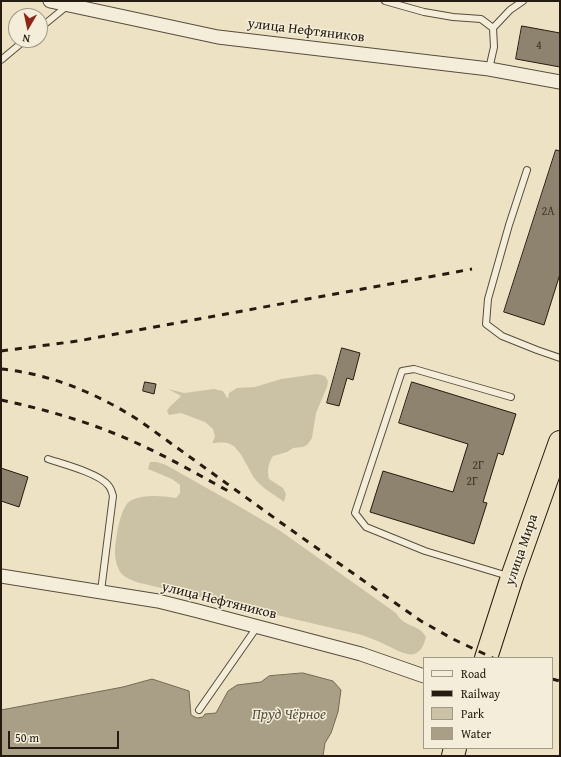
<!DOCTYPE html>
<meta charset="utf-8">
<style>
body{margin:0}
#map{position:relative;width:561px;height:757px;overflow:hidden;background:#ede3c4;font-family:"Gentium Book Plus",serif}
canvas{display:block}
.frame{position:absolute;inset:0;border:2px solid #251b10;pointer-events:none}
.legend{position:absolute;left:423px;top:657px;width:130px;height:92px;box-sizing:border-box;background:#f3edd9;border:1px solid #a19989;margin:0;padding:5px 7px;list-style:none;font-size:12px;color:#251b10}
.legend li{display:flex;align-items:center;gap:8px;height:20px}
.legend b{width:20px;border:1px solid #a19989}
.north{position:absolute;left:8px;top:8px;width:40px;height:40px;box-sizing:border-box;background:#f3edd9;border:1px solid #a19989;border-radius:50%;rotate:189deg;font-size:11px;font-weight:700;line-height:16px;text-align:center;color:#251b10}
.north::after{content:'';display:block;margin:auto;width:14px;height:18px;background:#8f2418;clip-path:polygon(50% 0,100% 100%,50% 72%,0 100%)}
.scale{position:absolute;left:8px;top:731px;width:111px;height:18px;box-sizing:border-box;border:2px solid #251b10;border-top:0;padding-left:5px;font-size:12px;line-height:14px;white-space:nowrap;color:#251b10;-webkit-text-stroke:3px #f3edd9;paint-order:stroke}
</style>
<div id="map">
<canvas width="561" height="757"></canvas>
<div class="frame"></div>
<ul class="legend">
<li><b style="height:5px;background:#f3edd9"></b>Road</li>
<li><b style="height:5px;background:#251b10"></b>Railway</li>
<li><b style="height:11px;background:#cbc1a5"></b>Park</li>
<li><b style="height:11px;background:#a99f87"></b>Water</li>
</ul>
<div class="north">N</div>
<div class="scale">50 m</div>
</div>
<script>
const c = document.querySelector('canvas').getContext('2d');
c.lineJoin = 'round';
function fillPath(path, color) {
  c.fillStyle = color;
  c.fill(path, 'evenodd');
}
function strokePath(path, color, width, dash) {
  c.strokeStyle = color;
  c.lineWidth = width;
  c.lineCap = dash ? 'butt' : 'round';
  c.setLineDash(dash || []);
  c.stroke(path);
}
function label(font, color, halo, rows, align = 'center') {
  c.font = font + ' "Gentium Book Plus",serif';
  c.lineWidth = 3;
  c.setLineDash([]);
  c.textBaseline = 'middle';
  c.strokeStyle = halo;
  c.fillStyle = color;
  for (const [text, x, y, turn = 0] of rows) {
    c.save();
    c.translate(x, y);
    c.rotate((+turn || 0) * Math.PI / 180);
    c.textAlign = isNaN(turn) ? turn : align;
    if (halo) c.strokeText(text, 0, 0);
    c.fillText(text, 0, 0);
    c.restore();
  }
}
const green = new Path2D(`
 M317,374l8,2 3,5 -1,6 -11,26 -4,25 -5,7 -4,2 -10,1 -6,4 -14,4c-5,8 -6,14 -4,23l14,9 3,6 -2,8c-9,-7 -22,-14 -29,-23 -7,-9 -15,-34 -28,-36 -4,-1 -11,0 -15,0l3,-6 -2,-8 -8,-7 -24,-9 -12,2 -2,-4c3,-6 10,-10 14,-15l-13,-7 16,4 30,-4 9,2 5,8 1,-6 8,-5 18,-1 26,-8z
 M150,462h7l9,3 69,39 44,26 117,83c8,15 22,10 30,24 -7,29 -25,15 -44,6 -6,-3 -13,-5 -20,-8l-222,-52c-6,-2 -14,-4 -19,-10 -4,-5 -6,-14 -6,-20 0,-12 5,-46 15,-52 14,-7 32,-5 46,-3l4,-5v-8l-8,-6 -24,-10z`);
const water = new Path2D(`
 M303,673l30,8 8,9 -3,22 -7,21 -6,10 -2,13h-322v-46l122,-23 29,-8 37,12 2,24 6,3 6,-1 2,-3 11,-1 12,-22 9,-6 24,-3 8,-6z`);
const building = new Path2D(`
 M522,26l38,7v34l-44,-8z
 M556,150l4,1v123l-16,51 -40,-13z
 M342,348l18,5 -7,27 -6,-2 -8,28 -12,-3z
 M145,382l11,2 -2,10 -11,-3z
 M412,382l104,32 -13,41 -5,-2 -15,49 4,1 -13,41 -104,-32 13,-41 70,21 15,-48 -69,-21z
 M1,468l27,9 -9,30 -18,-6z`);
const service = new Path2D(`
 M385,1l39,11 29,5 28,2 12,9 1,19 -5,22
 M40,28l27,-22
 M493,28l17,-18 13,-9
 M1,60l24,-20
 M527,170l-18,55 -21,74 -2,25 16,12 35,14 23,8
 M48,459c15,5 50,14 60,26 3,3 4,7 5,11l-12,95
 M508,576l-83,-25 -59,-24 -11,-14 47,-142 12,-2 97,28
 M199,710l58,-83`);
const minor = new Path2D(`
 M50,1l168,36 271,32 71,13
 M1,576l157,25 40,10 163,43 63,22`);
const trunk = new Path2D(`
 M486,658l26,-81 48,-135
 M453,756l2,-8`);
const rail = new Path2D(`
 M1,351l77,-10 394,-72
 M1,369c51,5 97,25 139,52l147,106 134,94 32,18 40,19
 M1,400c48,10 98,25 142,46 30,14 58,30 87,46
 M552,679l8,2`);
const numberNames = [
 ["4",539,46],
 ["2А",548,212],
 ["2Г",478,466],
 ["2Г",472,482]
];
const streetNames = [
 ["улица Нефтяников",306,31,7],
 ["улица Мира",522,550,-71],
 ["улица Нефтяников",219,601,14]
];
const waterNames = [
 ["Пруд Чёрное",289,715]
];
fillPath(green, '#cbc1a5');
fillPath(water, '#a99f87');
strokePath(water, '#746a57', 1);
fillPath(building, '#8d836e');
strokePath(building, '#251b10', 1);
strokePath(service, '#574d3d', 8);
strokePath(minor, '#574d3d', 15);
strokePath(trunk, '#251b10', 24);
strokePath(service, '#f3edd9', 6);
strokePath(minor, '#f3edd9', 13);
strokePath(trunk, '#ede3c4', 22);
strokePath(rail, '#251b10', 3, [7, 7]);
label('12px', '#3f3528', null, numberNames);
label('14px', '#251b10', '#f3edd9', streetNames);
label('italic 15px', '#5a5040', '#f3edd9', waterNames);
</script>
